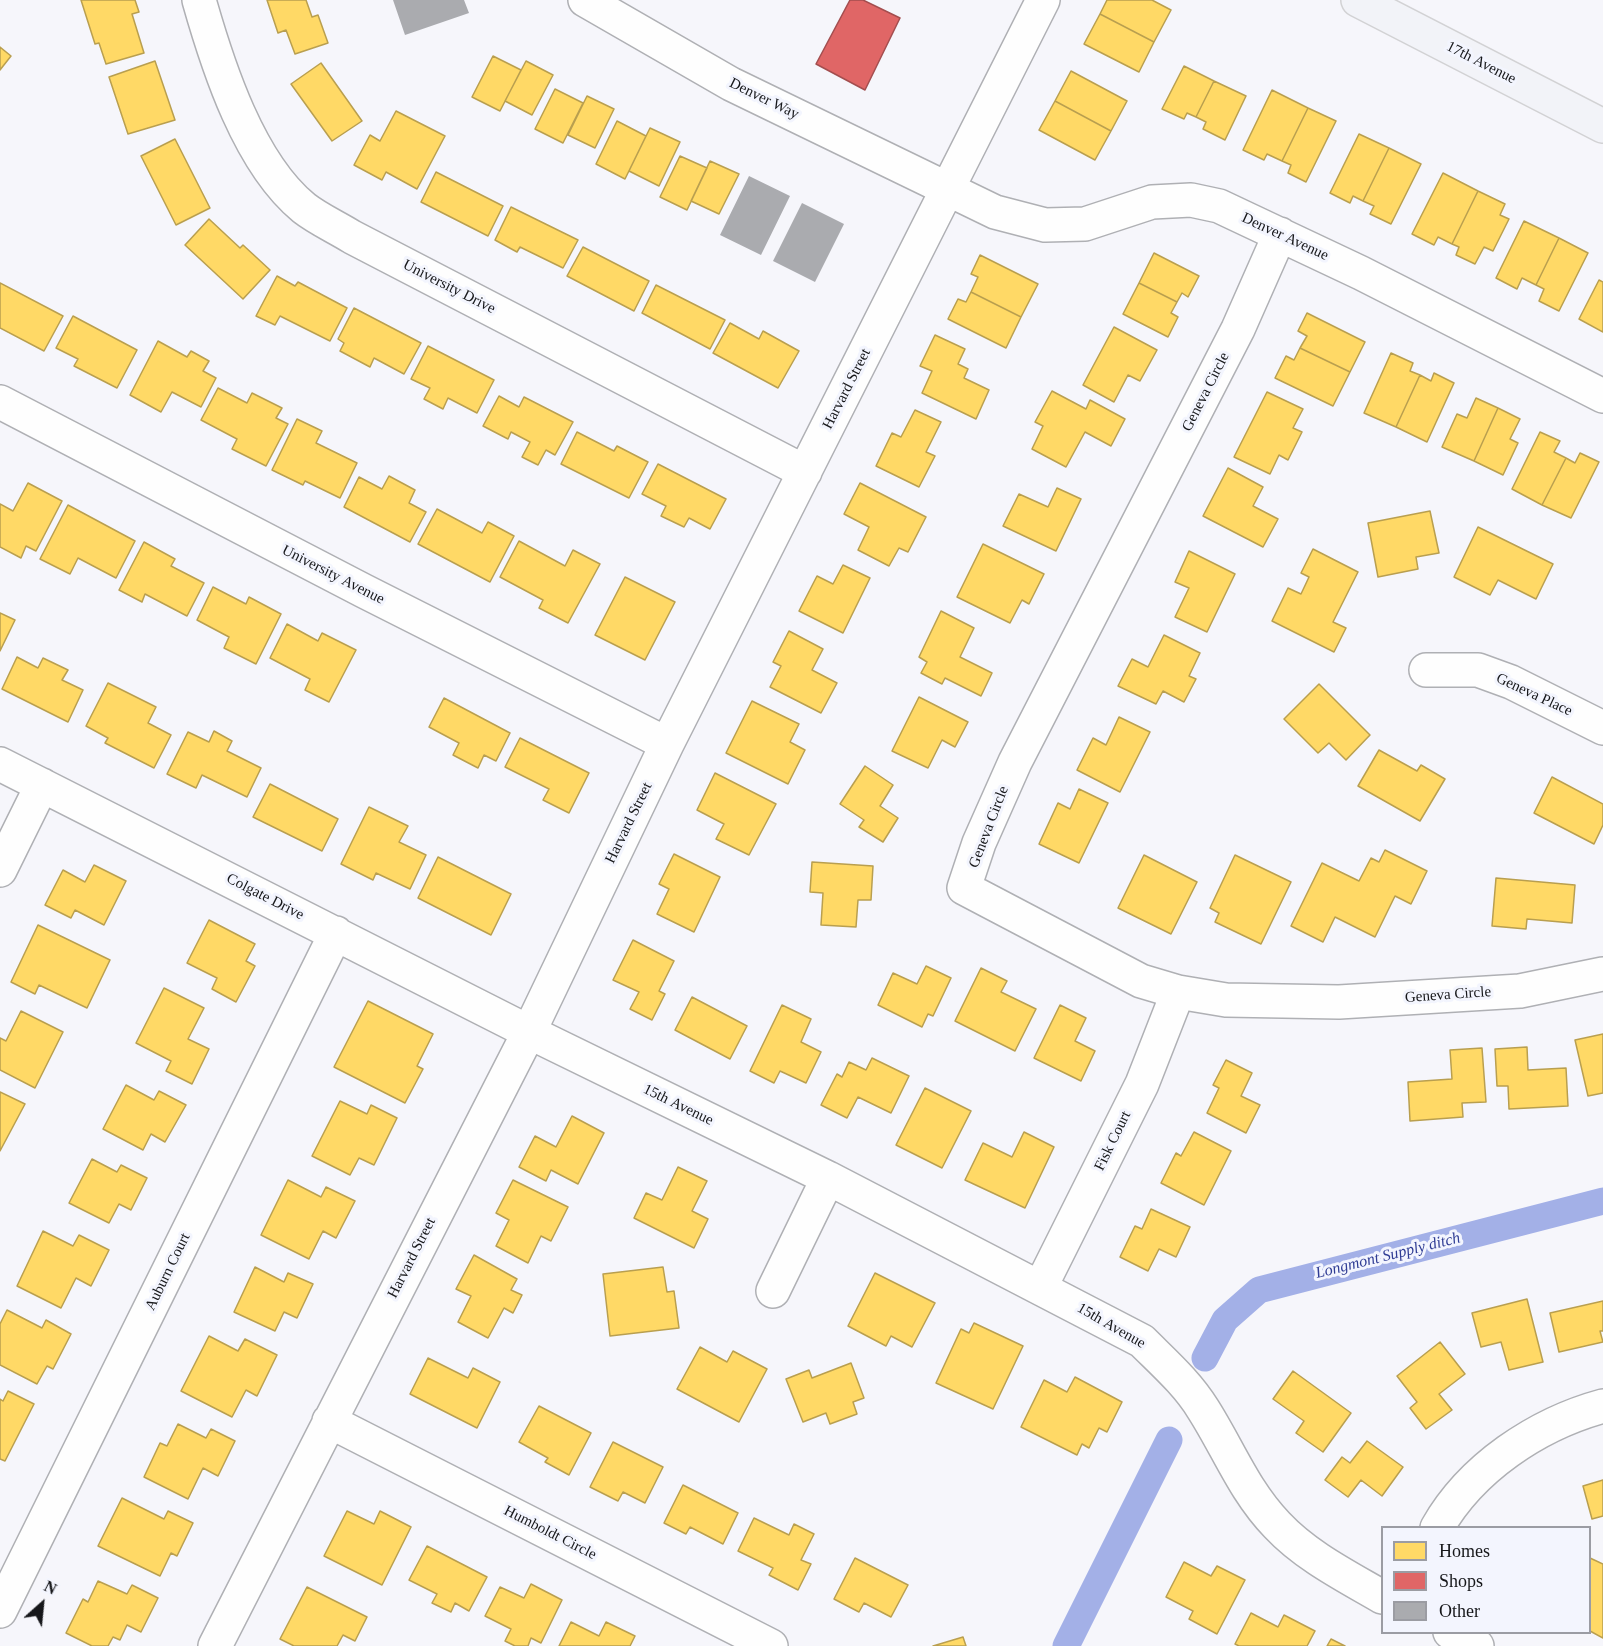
<!DOCTYPE html>
<style>
body{margin:0}
#map{position:relative;width:1603px;height:1646px;overflow:hidden;background:#f6f6fb;font-family:"Times New Roman",serif}
canvas{display:block}
.legend{position:absolute;left:1381px;top:1526px;width:210px;height:108px;box-sizing:border-box;background:#f3f5fe;border:2px solid #9b9ca3;margin:0;padding:8px 10px;list-style:none;font-size:18px;color:#16171a}
.legend li{display:flex;align-items:center;gap:12px;height:30px}
.legend b{width:30px;border:2px solid #9b9ca3}
.north{position:absolute;left:12px;top:1574px;width:60px;height:60px;-webkit-text-stroke:4px #f3f5fe;paint-order:stroke;rotate:27deg;font-size:16px;font-weight:700;line-height:24px;text-align:center;color:#16171a}
.north::after{content:'';display:block;margin:auto;width:21px;height:27px;background:#16171a;clip-path:polygon(50% 0,100% 100%,50% 72%,0 100%)}
</style>
<div id="map">
<canvas width="1603" height="1646"></canvas>
<ul class="legend">
<li><b style="height:16px;background:#ffd966"></b>Homes</li>
<li><b style="height:16px;background:#e06666"></b>Shops</li>
<li><b style="height:16px;background:#aaabaf"></b>Other</li>
</ul>
<div class="north">N</div>
</div>
<script>
const c = document.querySelector('canvas').getContext('2d');
c.lineJoin = 'round';
function fillPath(path, color) {
  c.fillStyle = color;
  c.fill(path, 'evenodd');
}
function strokePath(path, color, width, dash) {
  c.strokeStyle = color;
  c.lineWidth = width;
  c.lineCap = dash ? 'butt' : 'round';
  c.setLineDash(dash || []);
  c.stroke(path);
}
function label(font, color, halo, rows, align = 'center') {
  c.font = font + ' "Times New Roman",serif';
  c.lineWidth = 6;
  c.setLineDash([]);
  c.textBaseline = 'middle';
  c.strokeStyle = halo;
  c.fillStyle = color;
  for (const [text, x, y, turn = 0] of rows) {
    c.save();
    c.translate(x, y);
    c.rotate((+turn || 0) * Math.PI / 180);
    c.textAlign = isNaN(turn) ? turn : align;
    if (halo) c.strokeText(text, 0, 0);
    c.fillText(text, 0, 0);
    c.restore();
  }
}
const homes = new Path2D(`
 M81,0h54l4,12 -7,2 12,39 -38,11 -7,-21 -4,1z
 M267,0h39l6,17 6,-2 10,28 -33,11 -9,-24 -8,3z
 M1107,0h45l19,10 -17,32 -54,-28z
 M1100,14l54,28 -15,30 -55,-28z
 M0,47l11,9 -11,14z
 M493,56l28,14 -21,41 -28,-14z
 M155,61l20,59 -47,14 -19,-57z
 M526,61l27,14 -21,40 -27,-14z
 M321,63l41,58 -30,20 -41,-57z
 M1184,66l30,15 -18,36 -9,-4 -3,6 -22,-10z
 M1071,71l56,30 -16,30 -56,-30z
 M1214,81l32,15 -21,44 -22,-11 3,-7 -10,-5z
 M555,89l28,14 -20,40 -28,-14z
 M1272,90l36,18 -26,53 -15,-7 -3,6 -21,-10z
 M587,96l27,13 -19,39 -27,-13z
 M1055,101l56,30 -16,29 -56,-30z
 M1308,108l28,13 -30,61 -18,-9 3,-8 -9,-4z
 M396,111l49,25 -28,53 -31,-17 -4,8 -28,-15 16,-30 10,6z
 M617,121l29,15 -21,43 -29,-15z
 M650,128l30,14 -21,44 -30,-15z
 M1359,134l30,14 -26,53 -10,-5 -3,7 -20,-10z
 M175,139l35,69 -34,17 -35,-69z
 M1389,148l32,16 -30,60 -21,-10 4,-8 -11,-5z
 M680,156l27,12 -20,42 -27,-13z
 M710,161l29,13 -20,40 -28,-13z
 M436,172l67,34 -15,30 -67,-34z
 M1443,173l35,18 -26,53 -14,-7 -4,8 -22,-11z
 M1478,191l27,13 -5,11 9,4 -16,32 -9,-4 -9,17 -19,-9 3,-8 -7,-3z
 M511,207l67,33 -15,28 -43,-21 -3,5 -22,-12z
 M209,219l31,29 3,-3 27,25 -27,29 -58,-54z
 M1524,221l35,17 -23,47 -14,-7 -5,11 -21,-11z
 M1559,238l29,15 -29,58 -20,-10 5,-12 -8,-4z
 M583,247l66,34 -15,30 -67,-35z
 M1154,253l45,23 -11,21 -6,-4 -5,9 -38,-19z
 M980,255l58,29 -17,33 -50,-25 7,-15 -7,-3z
 M277,276l18,10 3,-4 49,26 -17,33 -50,-25 -5,9 -19,-9z
 M1599,280l4,2v50l-24,-13z
 M0,283l63,33 -19,35 -44,-23z
 M1139,283l38,19 -6,11 7,4 -10,20 -45,-23z
 M656,285l69,35 -15,29 -68,-36z
 M971,292l50,25 -15,31 -58,-29 10,-20 8,3z
 M354,308l67,35 -17,31 -30,-16 -4,9 -30,-16 4,-8 -6,-4z
 M1307,313l58,29 -15,30 -50,-24 7,-12 -9,-5z
 M73,316l64,34 -20,38 -43,-22 4,-7 -22,-11z
 M730,323l29,16 4,-8 36,20 -21,37 -65,-35z
 M1114,327l43,23 -17,31 -12,-6 -14,27 -31,-17z
 M935,335l30,14 -7,15 10,5 -4,9 25,12 -13,29 -54,-26 10,-22 -12,-5z
 M158,341l29,16 4,-6 18,10 -6,10 13,7 -15,29 -29,-15 -11,20 -31,-17z
 M428,346l66,34 -17,33 -29,-15 -5,11 -19,-10 6,-11 -19,-9z
 M1300,348l50,24 -17,34 -58,-28 11,-22 8,4z
 M1391,353l22,10 -3,8 10,4 -24,52 -32,-14z
 M1434,373l20,10 -27,59 -31,-15 24,-52 11,6z
 M218,388l29,15 5,-10 30,15 -6,10 12,6 -22,42 -34,-17 5,-10 -36,-19z
 M1052,391l34,18 4,-9 35,19 -14,27 -26,-14 -19,35 -34,-18 11,-23 -8,-4z
 M1267,392l36,17 -10,19 9,4 -14,28 -9,-5 -9,19 -36,-17z
 M499,396l20,11 5,-10 49,25 -18,33 -9,-5 -8,15 -16,-8 8,-15 -19,-10 -3,7 -25,-13z
 M1476,398l22,10 -24,53 -32,-14 15,-33 10,4z
 M1498,408l22,11 -10,20 8,4 -15,32 -29,-14z
 M915,410l26,12 -15,30 9,4 -16,31 -43,-21 16,-33 9,4z
 M297,419l25,12 -6,12 41,20 -17,35 -35,-17 -2,4 -31,-15z
 M577,432l37,19 3,-5 31,16 -19,36 -68,-34z
 M1540,432l20,9 -6,11 12,6 -24,47 -30,-16z
 M1580,453l19,9 -28,56 -29,-13 24,-47 9,5z
 M658,464l68,35 -16,30 -21,-11 -5,9 -23,-11 5,-10 -24,-12z
 M1228,468l35,19 -10,19 25,13 -15,28 -60,-31z
 M389,476l26,14 -6,13 17,9 -16,30 -66,-35 15,-30 23,12z
 M28,483l34,18 -26,50 -10,-5 -5,12 -21,-11v-43l13,7z
 M860,483l66,34 -18,35 -9,-4 -10,18 -31,-16 11,-23 -25,-13z
 M1057,488l24,11 -25,52 -53,-25 16,-32 29,13z
 M68,505l67,36 -19,37 -38,-20 -8,16 -30,-15z
 M437,509l45,24 6,-11 26,14 -24,46 -72,-38z
 M1430,511l9,42 -23,4 2,12 -40,8 -10,-54z
 M1478,527l75,37 -17,35 -38,-19 -8,15 -36,-18z
 M519,541l46,25 8,-16 27,14 -32,59 -29,-15 4,-8 -43,-23z
 M144,542l31,17 -4,7 33,17 -17,33 -42,-22 -3,8 -23,-12z
 M983,544l61,30 -15,30 -7,-4 -12,23 -53,-26z
 M1313,549l45,23 -25,50 13,6 -12,24 -62,-31 16,-33 13,6 8,-17 -8,-4z
 M1189,551l46,23 -28,58 -32,-15 14,-29 -14,-6z
 M843,565l27,13 -27,55 -44,-22 18,-35 16,8z
 M625,577l50,25 -30,58 -50,-25z
 M213,587l33,17 3,-7 32,17 -25,50 -32,-16 5,-11 -32,-17z
 M941,611l33,17 -14,29 32,16 -11,23 -36,-18 -3,6 -21,-11 6,-11 -8,-5z
 M0,613l15,7 -15,31z
 M287,624l31,17 4,-8 34,17 -27,52 -24,-12 5,-11 -40,-21z
 M789,631l34,18 -11,21 25,13 -16,30 -51,-26 11,-21 -8,-4z
 M1164,635l36,18 -11,23 7,3 -12,23 -21,-11 -7,13 -38,-18 14,-27 16,8z
 M17,657l21,11 5,-10 25,12 -6,10 21,10 -15,32 -66,-33z
 M108,683l48,24 -8,16 23,12 -17,33 -49,-25 3,-5 -22,-12z
 M1319,684l51,51 -24,25 -17,-17 -11,10 -34,-34z
 M919,697l49,25 -13,25 -13,-7 -14,28 -36,-17z
 M444,698l66,35 -14,28 -12,-6 -6,13 -25,-13 6,-12 -30,-16z
 M752,701l47,23 -9,18 15,8 -17,34 -62,-31z
 M1119,717l31,15 -30,60 -43,-22 16,-32 13,7z
 M214,731l18,10 -5,10 34,17 -14,29 -45,-22 -6,13 -29,-14 21,-42 21,10z
 M520,738l69,35 -20,40 -26,-13 6,-11 -44,-22z
 M1379,750l38,21 4,-6 24,14 -25,42 -62,-35z
 M865,766l28,19 -13,21 18,12 -15,24 -24,-15 5,-7 -24,-16z
 M715,773l61,31 -27,51 -33,-16 8,-15 -27,-14z
 M1552,777l51,27v21l-9,19 -60,-31z
 M270,784l68,35 -16,32 -69,-34z
 M1079,789l29,14 -29,60 -40,-19 19,-41 12,6z
 M369,807l39,19 -9,16 27,13 -16,34 -34,-16 -3,7 -32,-16z
 M1385,850l42,21 -16,33 -16,-8 -20,41 -40,-20 -12,25 -32,-16 31,-63 37,18 12,-23 8,4z
 M674,854l46,23 -26,55 -37,-18 12,-25 -10,-5z
 M1144,855l53,27 -26,52 -53,-26z
 M1235,855l56,27 -30,62 -46,-22 4,-9 -9,-5z
 M438,857l73,37 -20,41 -73,-37z
 M812,862l61,4 -2,34h-13l-2,27 -35,-2 2,-32 -13,-1z
 M94,865l32,16 -22,44 -29,-15 -4,8 -26,-13 18,-35 22,12z
 M1496,878l79,7 -3,38 -45,-4 -1,10 -34,-3z
 M209,920l46,24 -9,17 9,5 -19,36 -24,-13 5,-11 -30,-15z
 M38,925l72,35 -23,48 -48,-23 -4,9 -24,-12z
 M633,940l41,21 -15,30 6,3 -13,26 -22,-11 9,-17 -26,-12z
 M926,966l25,12 -18,38 -5,-2 -6,13 -44,-22 15,-32 24,11z
 M981,968l26,13 -6,11 35,17 -21,42 -60,-30z
 M164,988l40,20 -16,31 21,10 -17,35 -26,-13 5,-10 -35,-18z
 M692,997l55,29 -17,33 -55,-29z
 M368,1001l65,33 -16,32 6,3 -18,34 -71,-36z
 M782,1005l29,14 -10,23 20,10 -15,31 -26,-12 -6,12 -24,-12z
 M1060,1005l26,13 -11,23 20,10 -14,30 -47,-23z
 M21,1011l42,21 -28,56 -35,-18v-32l6,3z
 M1603,1034v59l-15,3 -13,-56z
 M1527,1047l1,23 38,-2 2,38 -59,3 -1,-23h-11l-2,-37z
 M1482,1048l4,54 -24,1 1,14 -53,4 -2,-39 44,-3 -2,-29z
 M872,1058l37,18 -18,37 -33,-16 -11,21 -26,-13 16,-31 5,3 7,-15 17,8z
 M1226,1060l26,13 -11,23 19,9 -14,28 -39,-20 12,-25 -6,-3z
 M126,1085l28,15 5,-9 27,14 -21,37 -14,-8 -8,16 -40,-21z
 M925,1088l46,23 -29,57 -46,-23z
 M0,1092l25,12 -25,47z
 M340,1101l27,13 4,-9 26,13 -23,47 -15,-7 -9,17 -38,-19z
 M572,1116l32,17 -26,51 -27,-14 -5,11 -27,-14 16,-31 21,11z
 M1024,1132l30,15 -29,61 -60,-28 18,-37 29,14z
 M1194,1132l37,19 -27,54 -43,-22 15,-30 5,3z
 M92,1159l25,13 4,-7 26,13 -16,32 -12,-6 -10,19 -40,-20z
 M678,1167l29,14 -15,30 16,8 -14,29 -60,-30 12,-25 16,7z
 M288,1180l33,17 5,-10 29,14 -19,37 -13,-7 -14,28 -48,-24z
 M513,1180l55,27 -17,34 -10,-5 -13,27 -32,-17 13,-26 -13,-7z
 M1151,1209l39,18 -14,30 -17,-8 -11,22 -28,-14 15,-31 7,3z
 M43,1231l30,15 6,-11 30,15 -18,36 -15,-8 -15,30 -44,-22z
 M474,1255l43,24 -6,11 11,5 -9,18 -9,-5 -16,30 -30,-16 13,-26 -15,-7z
 M255,1267l29,15 4,-9 25,11 -16,34 -13,-6 -9,19 -41,-19z
 M663,1267l4,25 7,-1 5,37 -69,8 -7,-62z
 M875,1273l60,30 -23,44 -21,-11 -5,10 -38,-20z
 M1527,1299l16,63 -34,8 -8,-28 -20,5 -9,-34z
 M1603,1301v30h-3l3,11 -44,10 -9,-39z
 M7,1310l35,18 4,-8 25,14 -18,35 -6,-3 -10,18 -37,-19v-41z
 M974,1323l49,23 -30,63 -57,-26 25,-54 8,4z
 M209,1336l29,15 7,-12 32,16 -20,41 -11,-6 -14,27 -51,-26z
 M1440,1342l25,32 -26,20 13,16 -26,19 -16,-21 7,-6 -20,-26z
 M700,1347l27,15 6,-11 34,18 -28,53 -62,-33z
 M428,1358l40,20 5,-10 27,14 -23,46 -67,-34z
 M851,1363l13,35 -11,4 4,12 -27,10 -4,-11 -23,9 -17,-43 23,-9 3,8z
 M1293,1371l58,42 -28,39 -27,-19 8,-12 -31,-22z
 M1075,1377l47,25 -15,30 -8,-4 -10,20 -7,-4 -5,11 -56,-28 23,-47 23,12z
 M8,1391l26,13 -29,57 -5,-2v-60l3,2z
 M539,1406l52,27 -22,42 -24,-13 3,-4 -29,-16z
 M178,1424l28,14 5,-9 24,12 -17,35 -15,-8 -15,31 -44,-22 16,-34 7,3z
 M1367,1441l36,26 -21,29 -21,-16 -13,17 -23,-17 17,-23 8,6z
 M613,1442l50,25 -18,36 -22,-11 -5,9 -28,-14z
 M1603,1480v36l-11,3 -9,-33z
 M683,1485l55,28 -15,31 -33,-17 -4,7 -22,-11z
 M122,1498l42,21 4,-8 25,12 -16,33 -6,-3 -11,23 -62,-30z
 M347,1511l27,13 6,-13 31,16 -29,58 -58,-29z
 M754,1518l35,17 5,-11 20,10 -13,26 10,4 -13,26 -29,-15 4,-7 -35,-17z
 M427,1546l60,31 -18,34 -14,-8 -4,9 -19,-9 5,-9 -28,-14z
 M855,1558l53,27 -17,32 -27,-14 -5,9 -25,-13z
 M1590,1558l13,6v74l-13,-7z
 M1184,1562l27,14 6,-10 28,14 -28,54 -28,-15 4,-8 -27,-14z
 M98,1581l29,13 5,-9 26,13 -17,34 -14,-7 -7,15 -7,-3 -5,9h-16l-26,-13 17,-34 5,3z
 M531,1584l31,16 -21,43 -10,-5 -3,8h-13l-10,-5 6,-12 -26,-13 15,-29 24,11z
 M307,1587l60,30 -12,24 -12,-6 -6,11h-43l-14,-7z
 M1251,1613l27,14 6,-12 31,16 -8,15h-68l-4,-2z
 M571,1622l28,14 7,-14 29,14 -5,10h-71z
 M963,1637l3,9h-33z
 M1331,1639l14,7h-18z`);
const shops = new Path2D(`
 M850,0h13l37,18 -35,72 -49,-26z`);
const canal = new Path2D(`
 M1205,1358l20,-38 34,-30 344,-89
 M1066,1646l103,-206`);
const building = new Path2D(`
 M393,0h71l5,13 -64,22z
 M749,176l41,20 -29,59 -41,-20z
 M802,203l42,21 -29,58 -42,-21z`);
const minor = new Path2D(`
 M199,0c19,67 50,163 105,208 14,11 32,19 48,29l453,235
 M585,0l146,84 264,128 50,13 40,-1 67,-22 39,-2 28,6 142,67 242,123
 M1280,234l-42,95 -223,433 -36,81 -15,45 177,93 37,11 48,8 113,2 181,-11 83,-17
 M0,402l364,189 303,153
 M1426,670h52l33,12 92,46
 M0,764l529,268 299,146 314,163c22,22 45,42 61,68 25,39 41,82 74,116 29,31 69,51 105,72
 M0,870l42,-85
 M1041,1286l101,-202 36,-92
 M773,1291l55,-113
 M329,1421l442,225
 M1437,1528c34,-60 100,-104 166,-122
 M0,1611l336,-678
 M1450,1632l27,14
 M215,1646l314,-614 138,-288 376,-744`);
const major = new Path2D(`
 M1358,0l245,126`);
const streetNames = [
 ["17th Avenue",1481,63,27],
 ["Denver Way",764,99,26],
 ["Denver Avenue",1285,237,25],
 ["University Drive",449,287,27],
 ["Harvard Street",847,389,-63],
 ["Geneva Circle",1206,392,-63],
 ["University Avenue",333,575,27],
 ["Geneva Place",1534,695,25],
 ["Harvard Street",629,823,-64],
 ["Geneva Circle",989,827,-69],
 ["Colgate Drive",265,897,27],
 ["Geneva Circle",1448,995,-4],
 ["15th Avenue",678,1105,26],
 ["Fisk Court",1113,1141,-64],
 ["Harvard Street",412,1258,-63],
 ["Auburn Court",168,1272,-64],
 ["15th Avenue",1111,1326,30],
 ["Humboldt Circle",550,1533,27]
];
const waterNames = [
 ["Longmont Supply ditch",1388,1256,-14]
];
fillPath(homes, '#ffd966');
strokePath(homes, '#b99f4f', 1.5);
fillPath(shops, '#e06666');
strokePath(shops, '#a34e4f', 1.5);
strokePath(canal, '#a3b0e7', 27);
fillPath(building, '#aaabaf');
strokePath(minor, '#afb0b4', 36);
strokePath(major, '#d2d2d4', 36);
strokePath(minor, '#fefefe', 33);
strokePath(major, '#f2f3f8', 33);
label('15px', '#16171a', '#f3f5fe', streetNames);
label('italic 16px', '#2f3c94', '#f3f5fe', waterNames);
</script>
